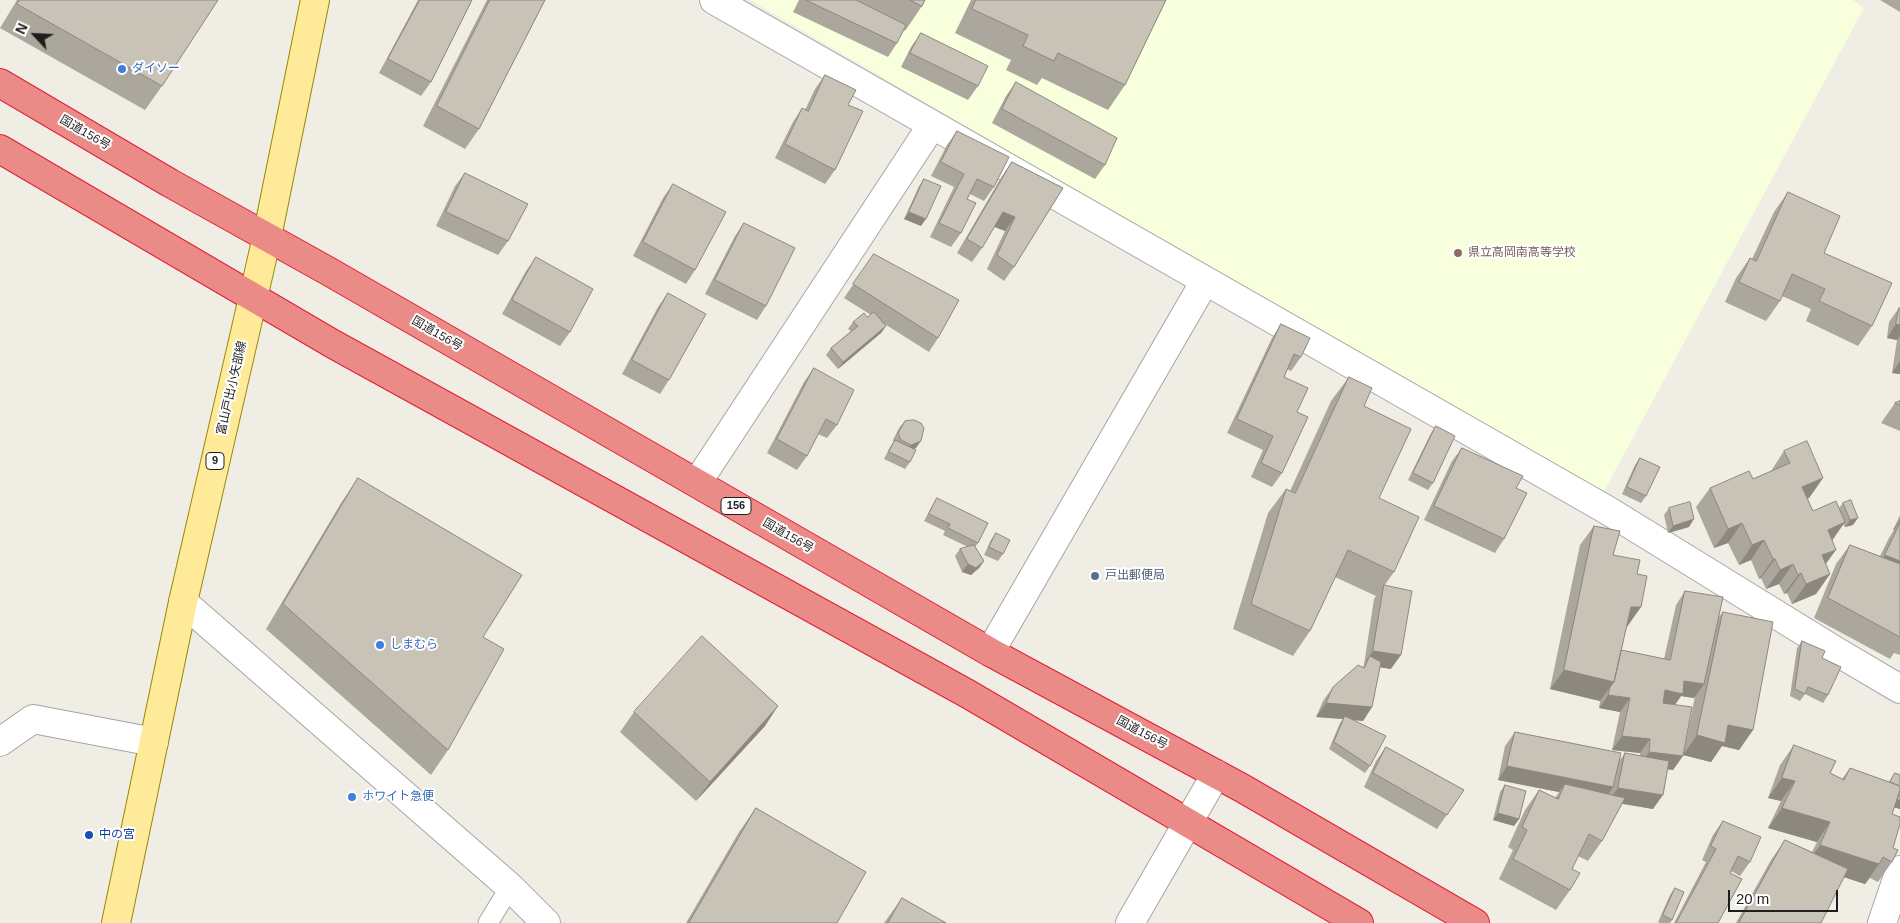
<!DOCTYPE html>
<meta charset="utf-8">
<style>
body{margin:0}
#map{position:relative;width:1900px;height:923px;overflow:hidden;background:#f0eee4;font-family:Arial,sans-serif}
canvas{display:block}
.north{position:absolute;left:10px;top:10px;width:50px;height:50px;-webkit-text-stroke:4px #fff;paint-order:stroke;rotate:295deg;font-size:14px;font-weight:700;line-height:20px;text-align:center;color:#1e1e1e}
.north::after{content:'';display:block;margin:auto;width:18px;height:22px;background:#1e1e1e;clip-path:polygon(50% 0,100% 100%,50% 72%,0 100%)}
.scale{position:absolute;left:1728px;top:890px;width:110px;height:22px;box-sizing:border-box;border:2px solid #1e1e1e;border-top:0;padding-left:6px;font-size:15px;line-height:18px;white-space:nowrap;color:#1e1e1e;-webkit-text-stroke:4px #fff;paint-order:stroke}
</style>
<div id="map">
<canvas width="1900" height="923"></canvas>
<div class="north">N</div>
<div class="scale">20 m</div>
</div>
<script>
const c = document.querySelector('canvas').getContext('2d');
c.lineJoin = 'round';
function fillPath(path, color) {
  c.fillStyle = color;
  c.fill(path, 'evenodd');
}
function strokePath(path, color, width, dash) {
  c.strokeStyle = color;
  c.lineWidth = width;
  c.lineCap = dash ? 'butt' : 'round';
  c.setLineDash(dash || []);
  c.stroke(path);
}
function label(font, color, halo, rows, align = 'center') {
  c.font = font + ' Arial,"Noto Sans JP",sans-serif';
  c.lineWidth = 4;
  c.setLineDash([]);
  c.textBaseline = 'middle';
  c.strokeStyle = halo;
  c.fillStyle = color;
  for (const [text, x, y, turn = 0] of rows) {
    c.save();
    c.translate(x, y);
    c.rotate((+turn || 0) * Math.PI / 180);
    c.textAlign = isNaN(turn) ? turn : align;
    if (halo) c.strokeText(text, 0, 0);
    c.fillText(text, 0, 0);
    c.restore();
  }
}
const education = new Path2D(`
 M750,0h1103l11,8 -263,489z`);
const lane = new Path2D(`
 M488,923l22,-36`);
const street = new Path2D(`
 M714,0l893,510 227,140 66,39
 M697,483l235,-358
 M183,602l327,285 36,36
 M990,652l215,-371
 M0,742l33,-23 121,23
 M1130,923l86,-149
 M1882,923l18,-53`);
const primary = new Path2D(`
 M116,923l67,-321 84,-365 48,-237`);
const highway = new Path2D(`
 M0,83l170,100 158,88 662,381 252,136 233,135
 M0,149l333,195 635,350 391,229`);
const wall = new Path2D(`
 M17,0h201l-56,86 -17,24 -145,-82z
 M418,0h54l-41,82 -10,14 -42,-23z
 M487,0h58l-66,129 -14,20 -42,-23z
 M799,0h126l-3,6 -17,25 -1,-1 -7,13 -9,14 -95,-45z
 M971,0h195l-41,85 -17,25 -66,-32 -5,7 -31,-15 5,-10 -56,-27z
 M1880,0h20v12z
 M921,33l57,53 -10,14 -67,-33 10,-20z
 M825,75l23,30 -13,65 -10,14 -50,-26 18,-36 9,-14 3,2 10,-21z
 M1016,82l89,83 -10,14 -103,-56 14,-27z
 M957,131l37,56 -10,14 -14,-7 -3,5 -6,34 -10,14 -21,-10 24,-50 -23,-11 16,-31z
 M1012,162l51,26 -49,79 -10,14 -17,-12 18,-38 -11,-4 -12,21 -10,14 -15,-9 45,-77z
 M465,173l43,68 -10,14 -62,-29 19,-40z
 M924,179l-3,47 -17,-7 15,-33z
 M673,184l22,86 -9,14 -53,-28 30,-58z
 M1788,192l36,61 48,73 -14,20 -52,-25 5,-12 -29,-13 -2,5 -14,20 -41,-19 11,-24 14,-20 2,1 22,-47z
 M744,223l22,83 -9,14 -52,-26 30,-58z
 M874,254l64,84 -9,14 -46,-29 3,3 -5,7 -43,36 -12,-14 5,-7 20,-17 -3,-2 5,-7 14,-5 4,-2 -27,-17z
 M536,257l34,75 -10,14 -58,-32 24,-43z
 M668,293l1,87 -9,14 -38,-20 36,-67z
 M1899,308h1v66l-8,-1 5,-33 -10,-2 2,-16z
 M1281,324l20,33 -10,14 -4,-2 -3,8 13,35 -15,61 -10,14 -21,-10 12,-27 -36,-17 45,-95z
 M814,368l23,57 -10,13 -9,-4 -11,22 -10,14 -30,-17 37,-71z
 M1349,377l15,29 15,92 15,74 -10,14 7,83 -11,-2 -8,40 -9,14 -10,-1 17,46 -5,7 -36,-24 11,-26 3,-4 -27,-2 7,-16 10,-14 30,-20 1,-2 10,-66 2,-3 -41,-19 -25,54 -17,25 -60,-27 35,-116 18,-24 4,2 41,-90z
 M1900,401v30l-19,-8 14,-20z
 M905,421l11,27 -3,1 -3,13 -5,7 -21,-10 6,-12 4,-5 -1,-2 6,-12z
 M1436,426l-3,57 -5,7 -20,-10 23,-47z
 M1462,448l54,40 -12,51 -9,14 -71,-33 28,-59z
 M1784,451l39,27 -14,20h-2l6,13 26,-3 4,-5 10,22 -8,2 -2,-3 -11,16 -6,24 4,10 -14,20 -24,10 -5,-11 -3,1 -5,-10 -13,5 -5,-11 -2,1 -8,-19 -12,5 -11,-22 -14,5 -18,-41 14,-19 43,-9 18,-8z
 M1640,458l6,38 -5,7 -19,-9 13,-29z
 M358,478l125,159 -35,113 -17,25 -165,-146 75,-126z
 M937,498l41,45 -3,4 9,14 -5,7 -8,7 -9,-3 -7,-16 5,-7 8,-2 -25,-12 2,-4 -21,-10 8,-15z
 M1669,508l20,19 -21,6 -4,-18z
 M1900,515v140l-6,-2 -4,6 -76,-41 22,-54 14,-19 30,11 9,-18 5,-8h-1z
 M1594,526l19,29 24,19 -10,53h-1l-5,23 43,9 12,-54 9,-14 33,27 5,-6 30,118 -14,20 -17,-4 -11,16 -28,-7 -10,15 -5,-1 -15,40 -31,-5 -20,37 -14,20 -10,-5 -6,13 -2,21 -14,20 -57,-31 14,-29 -5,-3 17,-37 14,-20 16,8 4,-6 -61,-12 7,-34 10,-14 104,29 6,-8 15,3v-3l-28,-3 8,-38 -21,-4 1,-7 -50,-12 30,-144zM1681,696l13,2 1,-2 -10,50 -10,-41z
 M996,533l7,21 -5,7 -14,-6 7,-15z
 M1802,641l20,17 6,37 -5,8 -18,-9 -5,7 -10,-5 7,-48z
 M634,712l131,14 -69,75 -76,-69z
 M1794,745l36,28 12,6 8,-11 39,14 6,-9 5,2v34l-6,-2 -2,7 1,34 -1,14 -14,20 -8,-4 -5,6 -21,-7 -23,46h-85l35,-63 14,-20 27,12 5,-10 -49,-14 13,-27 -13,-3 12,-33z
 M1386,747l78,43 -27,39 -73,-42 12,-26z
 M1505,785l14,34 -5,7 -21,-6 7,-28z
 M756,808l81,115h-151l53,-91z
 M1723,821l27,41 -10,14 -9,-5 -13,52h-44l32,-61 -4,-2 11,-25z
 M1675,888l-3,32 -2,3h-10l-2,-1 12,-27z
 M902,898l44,25h-62z`);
const shadedWall = new Path2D(`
 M909,212l17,7 -5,7 -17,-7z
 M1003,212l12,5 -10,14 -12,-5z
 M1896,324l4,1v11l-3,4 -10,-2z
 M886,326l-5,7 -43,36 5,-7z
 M1900,361v13l-8,-1z
 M921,441l-5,7 -10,4 5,-7z
 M1823,478l-14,20 -20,9 13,-20z
 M1858,518l-5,7 -8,2 5,-7z
 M1694,519l-5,8 -21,6 5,-7z
 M1900,520v2l-6,8h-1z
 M1845,522l-14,20 -3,-12z
 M1742,523l-14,20 -14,5 14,-19z
 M1764,540l-13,20 -12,5 13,-20z
 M1836,550l-14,19v-14z
 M1885,555l15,6v25l-28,-12z
 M1773,559h2l-14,19 -2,1z
 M984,561l-5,7 -8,7 -9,-3 6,-8z
 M1793,564l-14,20 -13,5 14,-19z
 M1801,573l-14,20 -3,1 14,-19z
 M1830,574l-14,20 -24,10 14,-20z
 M1631,607h10l-14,20h-10z
 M1373,651l28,4 -10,14 -26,-4 5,-9 -7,9z
 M1564,670l50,12 -14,19 -50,-12z
 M1684,681l20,3 -10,14 -13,-2 -8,11 -17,-3 9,-14z
 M1608,695l22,3 -10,14 -21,-4z
 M1326,703l46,4 -9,14 -19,-2 1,-3 -2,3 -27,-2z
 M778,706l-13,20 -69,75 14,-19z
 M1728,725l25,5 -14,20 -17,-4 -11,16 -28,-7 14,-20z
 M1622,736l28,3 -10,14 -28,-3z
 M1649,752l34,4 -10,14 -34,-4z
 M1507,766l106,21 -9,14 -39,-17 -6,8 -61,-12z
 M1782,778l13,3 -14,20 -13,-3z
 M1618,788l45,7 -10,14 -45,-8z
 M1883,796l17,4v9l-22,-6z
 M1782,808l48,14 -13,20 -49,-14z
 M1498,813l21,6 -5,7 -21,-6z
 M1820,845l59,19 -14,20 -59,-19z`);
const building = new Path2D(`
 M20,0h198l-56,86 -145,-82z
 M420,0h52l-41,82 -43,-23z
 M490,0h55l-66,129 -42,-23z
 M806,0h50l50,25 -9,18z
 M910,0h15l-3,6z
 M976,0h190l-41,85 -67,-32 -4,8 -31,-15 5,-11 -56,-26z
 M921,33l67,33 -10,20 -68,-33z
 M825,75l31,15 -8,15 15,6 -28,59 -50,-26 17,-36 6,3z
 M1016,82l101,56 -12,27 -103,-56z
 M957,131l52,26 -15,30 -17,-8 -10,20 9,4 -15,30 -22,-10 25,-49 -23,-12z
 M1012,162l51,26 -49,79 -17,-12 18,-38 -12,-5 -21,36 -15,-9z
 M465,173l63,31 -20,37 -62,-29z
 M924,179l17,7 -15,33 -17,-7z
 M673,184l53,28 -31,58 -52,-28z
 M1788,192l52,24 -16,37 68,30 -20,43 -53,-25 6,-12 -33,-15 -12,27 -41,-19 11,-24 6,3z
 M744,223l51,25 -29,58 -51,-26z
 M874,254l85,46 -21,38 -85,-54z
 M536,257l57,32 -23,43 -58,-32z
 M668,293l38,21 -37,66 -37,-20z
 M1899,308h1v17l-4,-1z
 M874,312l12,14 -43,36 -12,-14 27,-22 -5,-4 11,-9 3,4z
 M1281,324l29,14 -9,19 -7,-3 -10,23 24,11 -11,24 11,5 -26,56 -21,-10 12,-27 -36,-17z
 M814,368l40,22 -17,35 -11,-6 -19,37 -30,-17z
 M1349,377l23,11 -8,18 47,23 -32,69 40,19 -25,55 -46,-22 -38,81 -59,-27 35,-115 9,4z
 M1900,401v4l-5,-2z
 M914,420l7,3 3,5 -3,13 -10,4 -10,-5 -3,-7 7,-12z
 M1436,426l19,10 -22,47 -20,-10z
 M895,440l21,10 -6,12 -21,-10z
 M1807,441l16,37 -21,9 11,24 23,-10 9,21 -17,8 8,20 -14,5 8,19 -24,10 -5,-11 -3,2 -5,-11 -13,6 -5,-11h-2l-9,-19 -12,5 -10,-22 -14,6 -18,-41 39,-17 4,8 37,-16 -6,-12z
 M1462,448l61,28 -7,12 11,5 -23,46 -70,-33z
 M1640,458l20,9 -14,29 -19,-9z
 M358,478l164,97 -39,62 21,12 -56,101 -165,-146z
 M937,498l51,25 -10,20 -30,-15 2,-4 -21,-10z
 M1851,500l7,18 -8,2 -7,-17z
 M1690,502l4,17 -21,7 -4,-18z
 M1900,523v38l-15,-6z
 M1594,526l26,5 -7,24 27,5 -3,14 10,2 -6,31h-10l-17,75 -50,-12z
 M996,533l14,7 -7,14 -14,-7z
 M974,545l10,16 -8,7 -8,-4 -8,-15z
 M1850,545l50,19v73l-72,-39z
 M1384,585l28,6 -11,64 -28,-4z
 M1685,591l38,6 -19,87 -20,-3 -1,13 -18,-4 -2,13 29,4 -9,49 -34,-4 1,-13 -28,-3 8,-38 -22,-3 2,-8 4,-5 7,-32 49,10z
 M1723,612l50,10 -20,108 -25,-5 -3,18 -28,-8z
 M702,636l76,70 -68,76 -76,-70z
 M1802,641l23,10 -3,7 19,9 -13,28 -20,-8 -3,7 -10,-5z
 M1370,656l11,6 -9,45 -46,-4 7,-16 25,-22 6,3z
 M1345,716l41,20 -16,30 -36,-24z
 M1515,732l106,21 -8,34 -106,-21z
 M1794,745l42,16 -6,12 14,7 6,-12 50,18v5l-8,23 8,3v7l-7,24 5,2 -6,12 -9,-5 -4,7 -59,-19 10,-23 -48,-14 13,-27 -13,-3z
 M1386,747l78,43 -17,25 -74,-42z
 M1625,753l44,8 -6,34 -45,-7z
 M1895,773l5,2v11l-10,-4z
 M1565,784l60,14 -23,43 -13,-7 -17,35 8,4 -10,17 -57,-31 14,-29 -5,-3 17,-37 19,9z
 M1505,785l21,6 -7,28 -21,-6z
 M1900,791v9h-3z
 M756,808l110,64 -29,51h-148z
 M1723,821l38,16 -11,25 -12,-6 -8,17 12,6 -24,44h-42l40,-74 -5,-3z
 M1785,840l63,29 -27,54h-82z
 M1675,888l9,4 -12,28 -9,-5z
 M902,898l44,25h-58z`);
const markers = [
 [122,69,5,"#3f7fe0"],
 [1458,253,5,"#8d6e63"],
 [1095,576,5,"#5c6f8a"],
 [380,645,5,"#3f7fe0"],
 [352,797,5,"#3f7fe0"],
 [89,835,5,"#1a4fb4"]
];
const shields = [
 [215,461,18],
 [736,506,30]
];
const shieldNames = [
 ["9",215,461],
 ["156",736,506]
];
const shopNames = [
 ["ダイソー",132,69],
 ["しまむら",390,645],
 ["ホワイト急便",362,797]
];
const streetNames = [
 ["国道156号",85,133,30],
 ["国道156号",437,334,30],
 ["富山戸出小矢部線",232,388,-77],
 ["国道156号",788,536,30],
 ["国道156号",1142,733,28]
];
const educationNames = [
 ["県立高岡南高等学校",1468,253]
];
const serviceNames = [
 ["戸出郵便局",1105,576]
];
const transitNames = [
 ["中の宮",99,835]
];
fillPath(education, '#f8ffdd');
strokePath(lane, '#a5a5a5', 21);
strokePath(street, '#a5a5a5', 30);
strokePath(primary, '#988800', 30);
strokePath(highway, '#e31c34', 30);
strokePath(lane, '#fff', 19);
strokePath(street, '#fff', 28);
strokePath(primary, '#ffea99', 28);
strokePath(highway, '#eb8b88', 28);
fillPath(wall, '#aca79d');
fillPath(shadedWall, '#8c8880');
fillPath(building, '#c8c2b7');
strokePath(building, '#8c8880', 1);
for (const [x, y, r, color] of markers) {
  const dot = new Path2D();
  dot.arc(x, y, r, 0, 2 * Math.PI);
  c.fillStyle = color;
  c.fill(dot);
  strokePath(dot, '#fff', 2);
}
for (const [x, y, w] of shields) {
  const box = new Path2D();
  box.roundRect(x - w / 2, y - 8.5, w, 17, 4);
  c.fillStyle = '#fff';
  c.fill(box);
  strokePath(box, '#1e1e1e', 1);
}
label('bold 11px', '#1e1e1e', null, shieldNames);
label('12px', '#366cbe', '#fff', shopNames, 'left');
label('12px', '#1e1e1e', '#fff', streetNames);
label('12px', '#785e54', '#fff', educationNames, 'left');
label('12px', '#4e5e75', '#fff', serviceNames, 'left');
label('12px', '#164399', '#fff', transitNames, 'left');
</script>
